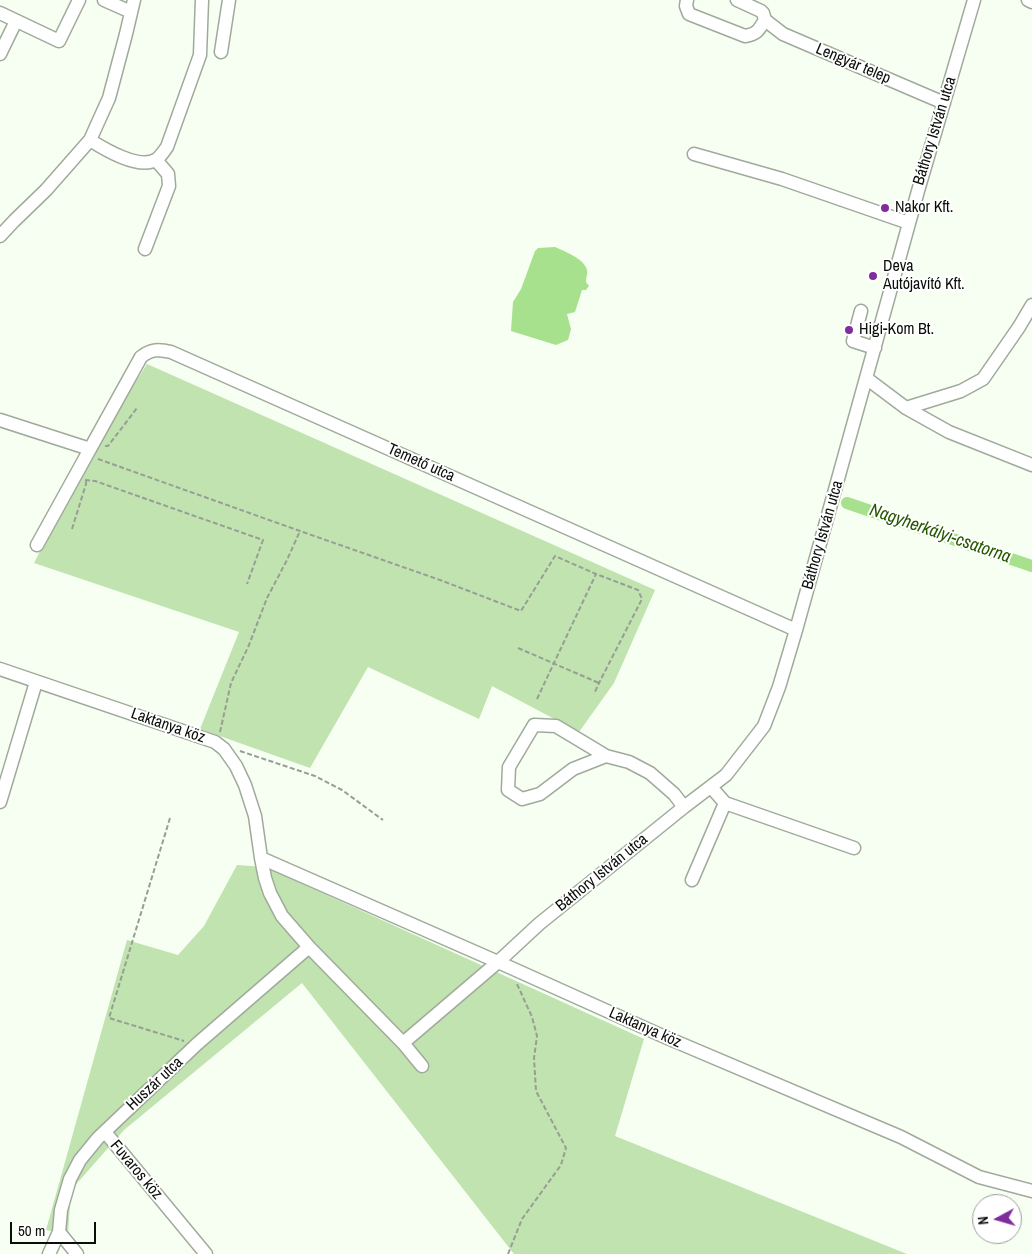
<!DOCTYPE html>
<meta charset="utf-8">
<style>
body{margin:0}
#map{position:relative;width:1032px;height:1254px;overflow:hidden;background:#f6fff2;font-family:"Archivo Narrow",sans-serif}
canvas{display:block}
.north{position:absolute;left:972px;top:1194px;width:50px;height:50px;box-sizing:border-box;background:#fff;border:1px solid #9d9f9d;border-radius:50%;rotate:264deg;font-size:14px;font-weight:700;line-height:20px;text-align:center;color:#0a0e09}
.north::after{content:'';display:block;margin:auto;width:18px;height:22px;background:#802d9c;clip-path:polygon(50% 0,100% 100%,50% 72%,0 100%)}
.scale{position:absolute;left:10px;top:1222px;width:86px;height:22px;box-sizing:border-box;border:2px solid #0a0e09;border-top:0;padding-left:6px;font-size:15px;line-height:18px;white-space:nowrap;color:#0a0e09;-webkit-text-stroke:4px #fff;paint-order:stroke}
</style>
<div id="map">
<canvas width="1032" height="1254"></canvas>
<div class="north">N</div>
<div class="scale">50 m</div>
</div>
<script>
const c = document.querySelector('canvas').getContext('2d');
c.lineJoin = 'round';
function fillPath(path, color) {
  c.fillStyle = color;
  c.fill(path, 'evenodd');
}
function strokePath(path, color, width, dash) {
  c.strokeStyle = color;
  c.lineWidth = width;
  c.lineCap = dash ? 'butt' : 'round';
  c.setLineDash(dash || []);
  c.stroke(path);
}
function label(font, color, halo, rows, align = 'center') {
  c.font = font + ' "Archivo Narrow",sans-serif';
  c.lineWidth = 4;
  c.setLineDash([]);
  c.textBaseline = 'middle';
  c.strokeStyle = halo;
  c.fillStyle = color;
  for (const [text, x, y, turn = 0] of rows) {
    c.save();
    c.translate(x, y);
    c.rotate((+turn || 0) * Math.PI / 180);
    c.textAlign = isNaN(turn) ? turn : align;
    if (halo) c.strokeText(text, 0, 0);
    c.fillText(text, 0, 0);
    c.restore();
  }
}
const green = new Path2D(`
 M147,364l508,226 -41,93 -35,49 -87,-46 -13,33 -111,-52 -58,101 -110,-39 39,-97 -205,-69 53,-104z
 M237,865l28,2 379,172 -29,97 292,118h-393l-212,-271 -178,147 -53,60 -3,45 -22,-5 81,-290 51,15 26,-29z`);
const water = new Path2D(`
 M555,247c9,4 30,12 32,23 1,3 -1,8 -1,12l3,4 -3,4h-4l-7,22 -8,2 4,15 -3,11 -12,5 -45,-14 2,-29 8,-13 14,-38 3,-3z`);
const canal = new Path2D(`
 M847,503l185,63`);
const path = new Path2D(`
 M105,446h3l29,-38
 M98,459l202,72 140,49 81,31 34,-55 41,18 42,16 4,9 -43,84 -5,11
 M85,480l10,1 168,59 -16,44
 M72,529l14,-45v-3
 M518,648l81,35
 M537,699l59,-125
 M220,732l11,-49 18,-38 18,-47 20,-38 13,-29
 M240,751l75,25 27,14 41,30
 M170,818l-61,200 75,23
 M508,1254l14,-35 39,-54 5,-17 -30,-57 -2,-33 3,-22 -5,-19 -15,-33`);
const minor = new Path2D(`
 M104,0l27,12
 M687,0l-1,6 3,8 56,22c12,-2 13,-5 20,-16
 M737,0l24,11 2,2 2,7 18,14 161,69
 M1028,0l4,2
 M0,13l59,28 20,-41
 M221,52l8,-52
 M0,54l16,-33
 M90,140c14,9 51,31 67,19 4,-3 7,-8 10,-12l33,-92 2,-55
 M694,154l88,25 127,44
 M0,236l14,-15 32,-31 44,-50 19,-42 17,-64 8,-34
 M145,249l24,-63 -1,-12 -12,-14
 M861,311l-8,30 22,7
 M866,378l40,30 43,24 83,33
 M906,408l55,-17 22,-12 36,-52 13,-22
 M0,420l90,29 51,-92c10,-8 18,-8 30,-5l625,278
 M37,545l53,-96
 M0,669l215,73 9,7 12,17 9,19 10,31 6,42 4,20 5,15 12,23 27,31 94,96 19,23
 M606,756l-33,13 -33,25 -18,5 -14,-9 1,-23 25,-42 22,1 50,30 23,6 21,11 24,21 10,13
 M711,787l14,16 129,45
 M0,802l36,-120
 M261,858l237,104 167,75 236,100 78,40 53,14
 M692,880l33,-77
 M403,1043l95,-81 41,-38 145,-117 42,-32 38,-49 15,-39 17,-57 122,-439 56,-191
 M105,1132l101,122
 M59,1232l18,22
 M49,1254l10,-22 2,-22 9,-31 10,-19 18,-22 99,-94 112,-97`);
const markers = [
 [885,208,5,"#802d9c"],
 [873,276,5,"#802d9c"],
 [849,330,5,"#802d9c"]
];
const streetNames = [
 ["Lengyár telep",853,64,23],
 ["Báthory István utca",935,131,-73],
 ["Temető utca",421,463,24],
 ["Báthory István utca",823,535,-74],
 ["Laktanya köz",168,726,19],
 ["Báthory István utca",602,873,-39],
 ["Laktanya köz",645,1028,24],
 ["Huszár utca",155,1084,-43],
 ["Fuvaros köz",136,1170,50]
];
const poiNames = [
 ["Nakor Kft.",895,208],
 ["Deva",883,267],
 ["Autójavító Kft.",883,285],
 ["Higi-Kom Bt.",859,330]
];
const waterNames = [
 ["Nagyherkályi-csatorna",940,534,19]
];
fillPath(green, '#c0e3b0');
fillPath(water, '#a8e18d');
strokePath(canal, '#a8e18d', 12);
strokePath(minor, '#a0aa9c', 15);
strokePath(path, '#979e94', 2, [5, 2.5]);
strokePath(minor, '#fff', 12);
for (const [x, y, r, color] of markers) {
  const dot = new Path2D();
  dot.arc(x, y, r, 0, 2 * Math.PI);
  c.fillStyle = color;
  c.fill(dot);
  strokePath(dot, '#fff', 2);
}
label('16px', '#0a0e09', '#fff', streetNames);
label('16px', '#0a0e09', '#fff', poiNames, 'left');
label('italic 18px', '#265800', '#fff', waterNames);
</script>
